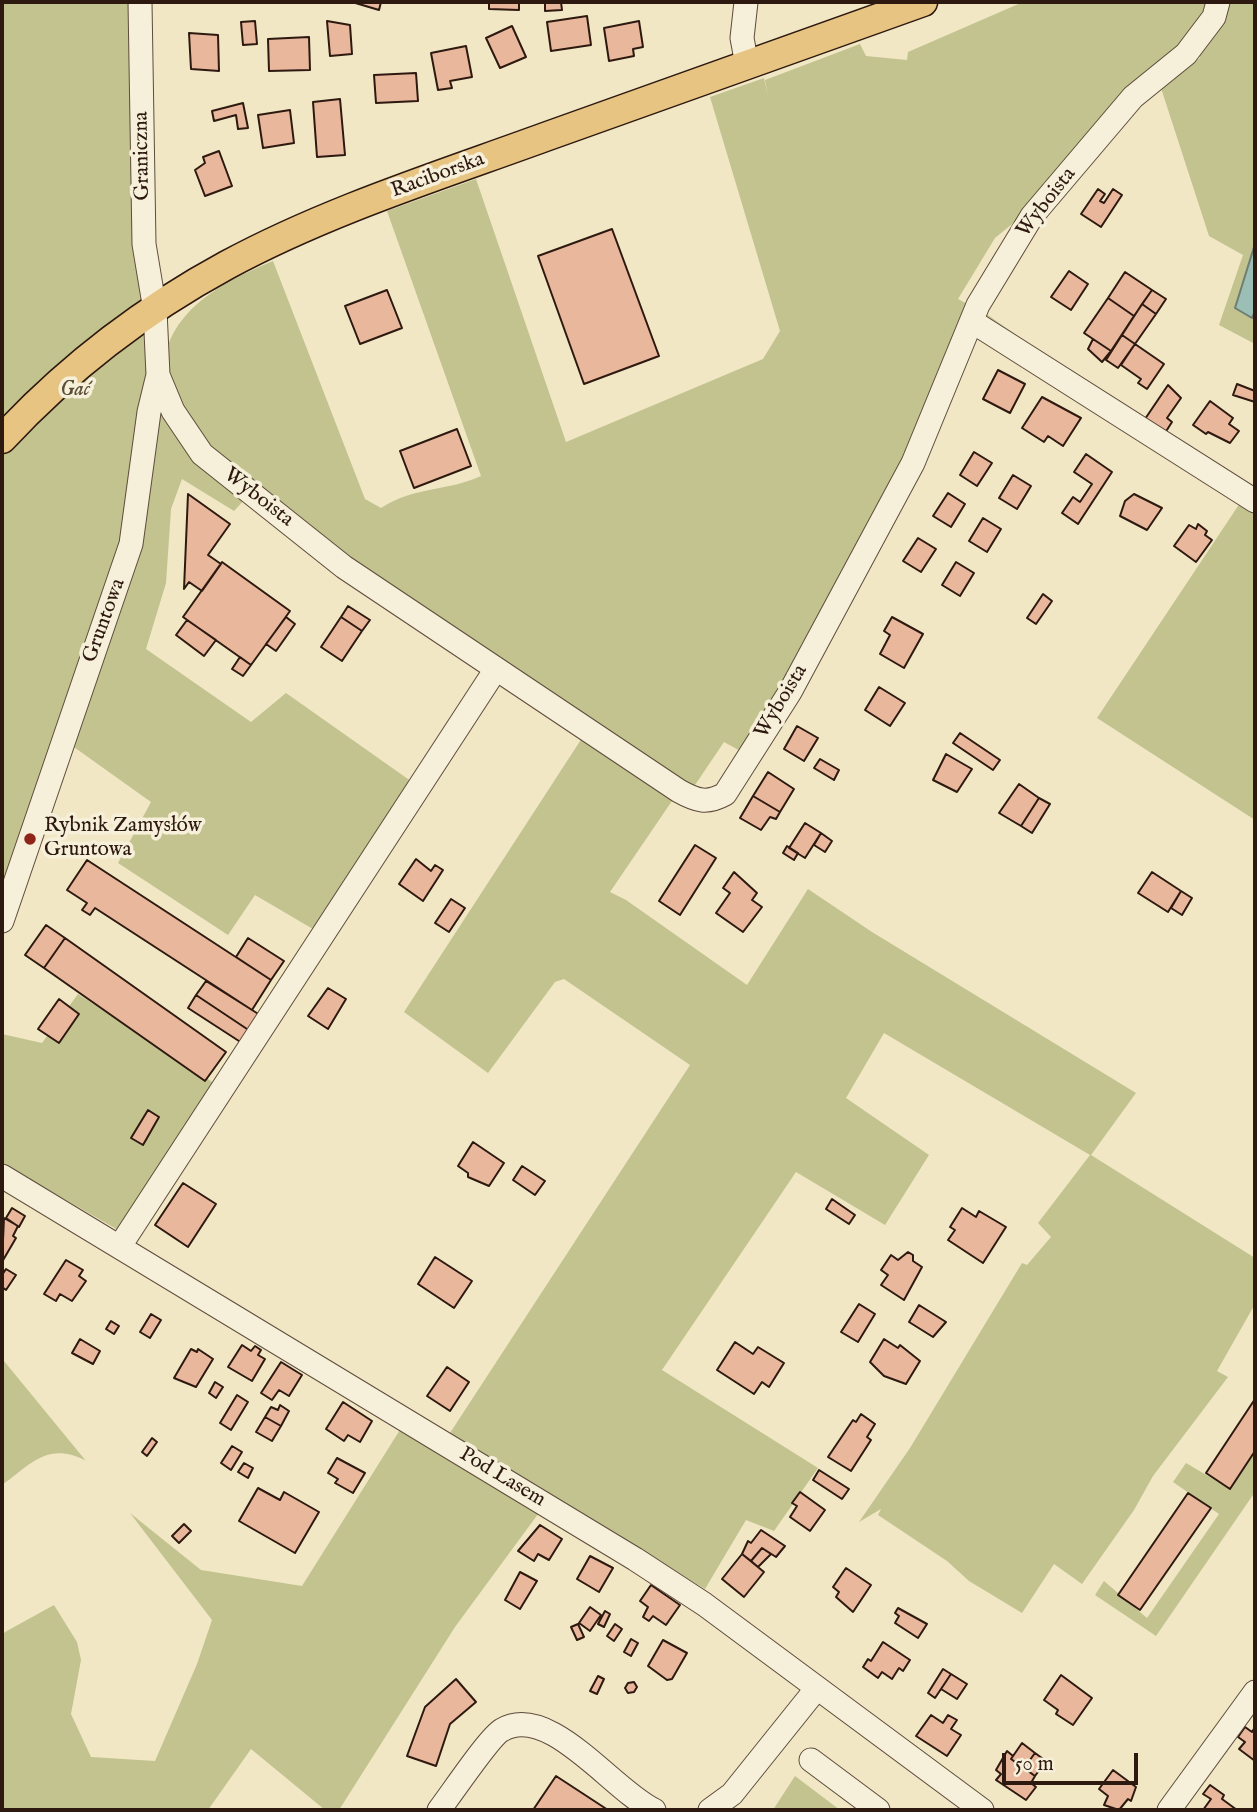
<!DOCTYPE html>
<meta charset="utf-8">
<style>
body{margin:0}
#map{position:relative;width:1257px;height:1812px;overflow:hidden;background:#f1e7c5;font-family:"IM FELL English",serif}
canvas{display:block}
.frame{position:absolute;inset:0;border:4px solid #2d190f;pointer-events:none}
.scale{position:absolute;left:1002px;top:1753px;width:136px;height:32px;box-sizing:border-box;border:4px solid #2d190f;border-top:0;padding-left:9px;font-size:21px;line-height:24px;white-space:nowrap;color:#2d190f;-webkit-text-stroke:5px #f6efd9;paint-order:stroke}
</style>
<div id="map">
<canvas width="1257" height="1812"></canvas>
<div class="frame"></div>
<div class="scale">50 m</div>
</div>
<script>
const c = document.querySelector('canvas').getContext('2d');
c.lineJoin = 'round';
function fillPath(path, color) {
  c.fillStyle = color;
  c.fill(path, 'evenodd');
}
function strokePath(path, color, width, dash) {
  c.strokeStyle = color;
  c.lineWidth = width;
  c.lineCap = dash ? 'butt' : 'round';
  c.setLineDash(dash || []);
  c.stroke(path);
}
function label(font, color, halo, rows, align = 'center') {
  c.font = font + ' "IM FELL English",serif';
  c.lineWidth = 7;
  c.setLineDash([]);
  c.textBaseline = 'middle';
  c.strokeStyle = halo;
  c.fillStyle = color;
  for (const [text, x, y, turn = 0] of rows) {
    c.save();
    c.translate(x, y);
    c.rotate((+turn || 0) * Math.PI / 180);
    c.textAlign = isNaN(turn) ? turn : align;
    if (halo) c.strokeText(text, 0, 0);
    c.fillText(text, 0, 0);
    c.restore();
  }
}
const green = new Path2D(`
 M2,2h130l14,368 5,26 21,-10c-2,-11 -8,-27 -5,-38 15,-46 65,-70 106,-87l92,238 16,9c34,-22 65,-16 100,-32l-94,-265 89,-32 90,263 197,-83 17,-28 -70,-234 54,-19 4,18 -3,-16 95,-36 6,12 41,4 1,-8 115,-50h232v342l-36,-19 24,-70 -34,-19 -49,-151 40,-27 -6,-24 -160,172 -39,32 -37,61 30,16 90,64 -119,-51 -53,125 -162,300 -20,-11 -31,46 -198,-125 -240,-175 -21,23 -52,-32 -11,30 -5,74 -20,66 105,73 35,-29 129,91 -97,148 -63,-37 -27,40 -110,-72 33,-61 -80,-57 -69,181z
 M1240,503l15,11v306l-158,-102z
 M584,735l90,63 -64,94 16,8 121,85 61,-96 64,43 264,161 -45,62 164,103v46l-38,67 11,6 -75,99 -19,34 -52,74 -28,-20 -32,49 -53,-32 -22,-20 -69,-46 3,-6 -22,13 51,-74 112,-185 5,2 24,-28 -13,-14 52,-68 -206,-122 -38,65 83,57 -44,70 -89,-53 -134,198 156,98 -44,63 -28,-11 -41,69 -255,-156 240,-368 -126,-86 -9,3 -67,91 -84,-61z
 M78,994l139,91 -99,145 -116,-67v-129l40,9z
 M4,1361l82,100h1c-39,-20 -55,2 -85,24z
 M403,1425l138,85 -86,117 -116,183h-14l-74,-61 -43,61h-206v-174l3,-4 49,-27 23,37 4,18 -10,54 20,43 64,4 42,-97 15,-44 -82,-107 71,57 101,16z
 M1255,1451v41l-99,144 -61,-41 9,-14 43,37 72,-104 -46,-32 13,-19 44,26z
 M795,1776l45,34h-67z`);
const water = new Path2D(`
 M1254,247l1,64 -3,7 -17,-10z`);
const building = new Path2D(`
 M352,2h29l-2,8z
 M489,2h30v8l-30,-1z
 M545,2h16l1,8 -17,1z
 M587,16l4,29 -40,6 -4,-29z
 M255,21l2,23 -14,1 -2,-23z
 M327,21l23,4 2,29 -22,2z
 M639,21l4,26 -10,2 1,7 -25,5 -5,-33z
 M512,26l14,31 -26,11 -14,-30z
 M189,33l29,2 1,36 -28,-2z
 M309,37l1,33 -41,1 -1,-32z
 M466,46l6,31 -22,4 2,7 -14,2 -7,-37z
 M416,73l2,28 -42,2 -2,-28z
 M340,99l5,56 -28,2 -4,-55z
 M243,103l5,25 -10,1 -2,-14 -22,6 -2,-10z
 M290,110l4,33 -31,5 -5,-33z
 M219,151l13,35 -27,10 -10,-26 10,-7 -2,-6z
 M1098,189l7,5 -5,7 4,2 9,-14 9,6 -21,32 -20,-13z
 M612,229l47,127 -75,28 -46,-128z
 M1069,271l19,13 -17,26 -20,-13z
 M1125,272l27,18 -18,26 -26,-18z
 M387,290l15,38 -42,16 -15,-38z
 M1152,290l14,9 -10,15 -14,-10z
 M1108,298l26,18 -23,35 -27,-18z
 M1142,304l14,10 -21,30 -13,-9z
 M1122,335l13,9 -17,24 -12,-8z
 M1093,339l18,12 -9,11 -14,-13z
 M1135,344l29,20 -17,25 -9,-6 3,-4 -20,-14z
 M998,370l27,14 -15,29 -27,-14z
 M1237,384l18,7v11l-22,-7z
 M1168,385l13,13 -14,20 5,4 -7,11 -20,-14z
 M1042,397l39,21 -18,28 -15,-10 -4,6 -22,-14z
 M1210,401l23,17 -4,6 10,7 -9,12 -22,-11 -2,2 -13,-9z
 M457,429l14,37 -57,22 -14,-37z
 M974,452l18,11 -15,23 -17,-11z
 M1086,454l26,18 -34,52 -16,-11 11,-16 7,5 12,-18 -18,-12z
 M1013,475l18,11 -14,23 -18,-11z
 M948,493l17,11 -14,23 -18,-11z
 M188,494l42,30 -22,31 13,9 -19,27 -13,-9 -5,7z
 M1134,494l28,14 -15,22 -27,-14 5,-15z
 M983,518l18,11 -14,23 -18,-11z
 M1198,524l9,7 -2,4 7,5 -16,22 -22,-16 15,-21 7,4z
 M918,538l18,11 -15,23 -18,-11z
 M222,562l68,49 -39,54 -68,-48z
 M956,562l18,11 -14,23 -18,-11z
 M1043,594l9,7 -16,23 -9,-6z
 M348,606l22,14 -8,11 -21,-14z
 M286,617l9,7 -19,27 -10,-7z
 M341,617l21,14 -20,30 -21,-14z
 M892,617l31,17 -19,34 -24,-14 10,-19 -6,-4z
 M187,620l29,20 -12,16 -28,-21z
 M240,657l11,8 -8,11 -11,-7z
 M879,687l26,16 -15,23 -25,-16z
 M797,726l21,12 -14,23 -20,-12z
 M960,733l40,27 -7,10 -40,-27z
 M946,754l26,15 -15,23 -24,-12z
 M820,759l19,11 -5,10 -20,-12z
 M768,772l26,17 -14,23 -27,-16z
 M1019,784l20,14 -18,28 -22,-13z
 M753,796l27,16 -4,7 -6,-2 -9,13 -21,-12z
 M1039,798l11,6 -18,29 -11,-7z
 M805,823l16,10 -16,25 -16,-10z
 M821,833l11,8 -7,11 -11,-7z
 M695,845l21,13 -36,57 -21,-14z
 M787,846l11,7 -4,7 -11,-7z
 M416,859l15,12 4,-6 8,5 -20,31 -24,-17z
 M87,860l184,120 -19,30 -157,-102 -5,7 -8,-5 5,-7 -20,-13z
 M734,872l23,21 -5,7 10,7 -19,25 -27,-19 14,-20 -7,-5z
 M1152,872l29,19 -13,21 -30,-19z
 M1181,891l11,7 -10,17 -11,-7z
 M451,899l14,9 -16,24 -14,-9z
 M46,925l19,13 -21,30 -19,-13z
 M65,938l161,114 -21,29 -161,-113z
 M248,938l36,23 -13,19 -35,-23z
 M206,981l54,34 -10,16 -54,-36z
 M328,988l18,11 -18,30 -20,-13z
 M196,995l54,36 -8,12 -54,-35z
 M59,999l20,15 -20,29 -21,-14z
 M148,1110l11,7 -16,28 -12,-7z
 M473,1142l31,21 -15,23 -21,-9v-4l-10,-7z
 M522,1166l23,15 -10,14 -22,-15z
 M183,1183l33,21 -28,43 -33,-22z
 M832,1199l23,16 -6,9 -23,-15z
 M12,1208l13,8 -6,11 -13,-9z
 M962,1208l14,9 3,-6 27,16 -23,36 -35,-23 7,-10 -5,-3z
 M4,1218l14,8 -5,10 3,2 -14,24z
 M908,1252l5,3v6l9,6 -18,33 -23,-15 7,-10 -7,-5 10,-15 7,5z
 M435,1257l37,24 -18,27 -36,-24z
 M66,1260l17,10 -4,6 7,5 -14,20 -12,-7 -4,7 -12,-7z
 M6,1269l10,6 -10,15 -4,-3v-12z
 M859,1304l16,10 -17,28 -17,-10z
 M919,1305l27,17 -13,15 -24,-15z
 M151,1314l10,6 -11,18 -10,-6z
 M111,1321l8,5 -5,8 -8,-5z
 M80,1339l20,12 -7,13 -21,-11z
 M884,1339l14,9 2,-3 20,16 -14,23 -22,-8 -14,-14z
 M735,1342l18,12 5,-7 26,16 -15,24 -7,-5 -8,12 -37,-24z
 M242,1345l9,6 4,-5 6,4 -3,5 7,4 -13,22 -24,-14z
 M191,1349l6,3 1,-3 15,10 -17,28 -22,-9z
 M281,1362l21,13 -13,21 -10,-6 -7,10 -11,-7z
 M447,1367l22,15 -19,29 -23,-15z
 M215,1382l8,5 -7,11 -7,-5z
 M237,1395l11,7 -17,28 -11,-7z
 M1255,1399v52l-25,38 -24,-16z
 M343,1402l29,19 -12,21 -12,-7 -4,6 -18,-12z
 M280,1405l9,6 -8,15 -16,-9 6,-10 7,3z
 M861,1414l14,10 -8,13 4,3 -20,31 -23,-14 25,-37 3,2z
 M265,1417l16,9 -9,15 -16,-9z
 M152,1438l5,4 -10,14 -5,-4z
 M232,1446l10,6 -11,18 -10,-7z
 M337,1458l28,15 -12,20 -18,-10 3,-4 -10,-6z
 M244,1463l9,5 -5,10 -10,-6z
 M819,1470l30,19 -7,10 -29,-19z
 M258,1488l22,12 4,-8 35,20 -24,41 -56,-32z
 M800,1492l25,18 -15,21 -20,-14 7,-11 -5,-3z
 M1188,1493l23,15 -71,102 -22,-15z
 M184,1524l7,7 -12,12 -7,-7z
 M540,1525l22,14 -13,21 -11,-6 -4,7 -16,-10z
 M761,1530l24,16 -9,11 -14,-9 -11,13 -9,-7 6,-13 3,2z
 M762,1548l9,6 -13,13 -7,-6z
 M742,1554l22,18 -20,25 -22,-18z
 M590,1556l23,12 -14,24 -22,-13z
 M846,1568l25,17 -18,27 -17,-15 3,-5 -6,-5z
 M520,1572l17,9 -17,28 -15,-9z
 M651,1585l29,20 -14,20 -13,-9 -4,5 -6,-4 5,-10 -8,-6z
 M590,1607l11,8 -11,16 -11,-8z
 M898,1608l29,16 -9,14 -23,-15 4,-7 -4,-3z
 M605,1611l5,3 -6,13 -6,-3z
 M578,1624l6,13 -7,3 -6,-13z
 M615,1624l7,5 -8,12 -7,-5z
 M631,1639l7,4 -7,13 -7,-4z
 M663,1640l24,13 -15,26 -5,1 -19,-14z
 M883,1642l27,18 -7,11 -4,-3 -7,11 -10,-7 -4,6 -15,-11 5,-8 3,2z
 M943,1669l8,5 -16,24 -7,-5z
 M951,1674l16,10 -10,15 -16,-10z
 M1061,1675l31,23 -19,27 -17,-11 2,-4 -14,-10z
 M598,1676l6,3 -7,15 -7,-3z
 M456,1679l20,23 -26,22 -14,42 -29,-10 18,-49z
 M634,1682l3,5 -3,5 -6,1 -3,-5 3,-5z
 M931,1715l12,8 5,-8 9,5 -6,9 10,6 -14,21 -31,-20z
 M1245,1727l7,5 3,-5v34l-16,-12 6,-7 -7,-5z
 M1022,1743l13,10 -11,15 -13,-9z
 M1007,1751l6,5 -2,3 24,17 -4,7 5,4 -10,13 -30,-20 5,-6 -5,-4z
 M1035,1753l11,8 -11,15 -11,-8z
 M1113,1770l23,17 -5,14 -3,-2 -9,11 -15,-5 4,-9 -9,-7z
 M556,1776l52,34h-75z
 M1210,1785l14,10 -2,4 15,11h-34l8,-11 -8,-5z`);
const minor = new Path2D(`
 M746,2l-4,36 5,27
 M973,322l282,179
 M158,375l15,36 29,43 142,113 335,224c18,10 28,13 46,3l65,-102 123,-229 65,-158 54,-89 101,-119 53,-43 28,-37 4,-15
 M2,921l129,-377 18,-132 9,-37 -3,-65 -11,-66 -4,-242
 M2,1176l633,383 69,45 278,206
 M120,1246l376,-577
 M811,1760l67,50
 M439,1810c11,-14 51,-74 63,-80 47,-28 111,61 152,80
 M710,1810l22,-16 85,-106
 M1169,1810l86,-118`);
const major = new Path2D(`
 M2,439c64,-69 142,-129 225,-174 100,-54 211,-89 318,-128 126,-45 252,-90 378,-135`);
const markers = [
 [30,839,7,"#8f2418"]
];
const streetNames = [
 ["Graniczna",143,156,-91],
 ["Raciborska",438,176,-20],
 ["Wyboista",1047,203,-52],
 ["Wyboista",258,498,38],
 ["Gruntowa",105,621,-70],
 ["Wyboista",782,702,-59],
 ["Pod Lasem",502,1478,31]
];
const parkNames = [
 ["Gać",75,391]
];
const poiNames = [
 ["Rybnik Zamysłów",44,827],
 ["Gruntowa",44,851]
];
fillPath(green, '#c2c38f');
fillPath(water, '#9bbfb5');
strokePath(water, '#6f7d73', 2);
fillPath(building, '#e9b79c');
strokePath(building, '#2d190f', 2);
strokePath(minor, '#5e4c3c', 25);
strokePath(major, '#2d190f', 31);
strokePath(minor, '#f6efd9', 23);
strokePath(major, '#e8c482', 28);
for (const [x, y, r, color] of markers) {
  const dot = new Path2D();
  dot.arc(x, y, r, 0, 2 * Math.PI);
  c.fillStyle = color;
  c.fill(dot);
  strokePath(dot, '#f6efd9', 2.5);
}
label('21px', '#2d190f', '#f6efd9', streetNames);
label('italic 21px', '#5a4c35', '#f6efd9', parkNames);
label('21px', '#2d190f', '#f6efd9', poiNames, 'left');
</script>
